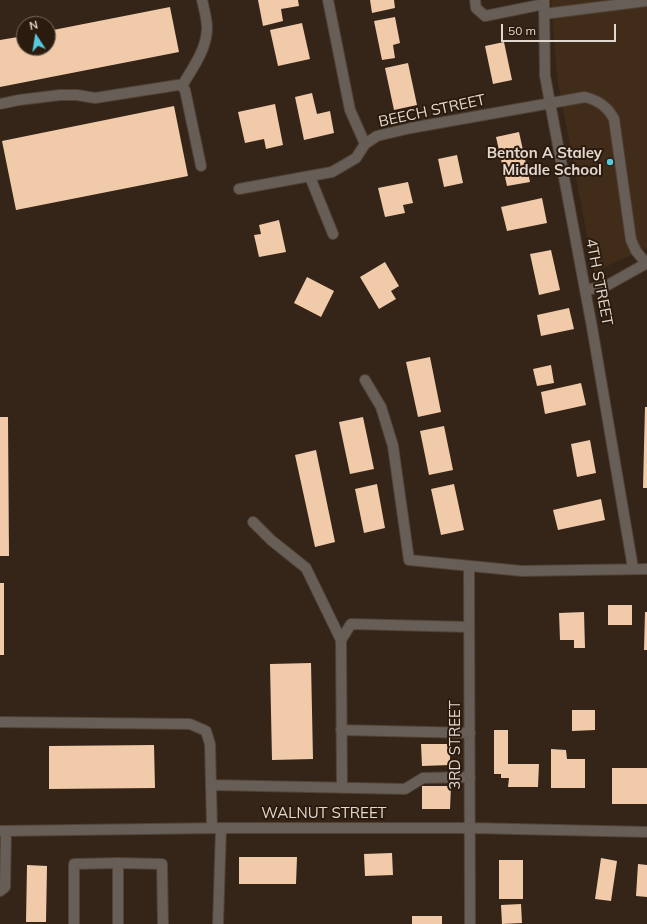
<!DOCTYPE html>
<style>
body{margin:0}
#map{position:relative;width:647px;height:924px;overflow:hidden;background:#352518;font-family:Mulish,sans-serif}
canvas{display:block}
.north{position:absolute;left:16px;top:16px;width:40px;height:40px;box-sizing:border-box;background:#2b1b0e;border:1px solid #74675b;border-radius:50%;rotate:348deg;font-size:11px;font-weight:700;line-height:16px;text-align:center;color:#e2d8cf}
.north::after{content:'';display:block;margin:auto;width:14px;height:18px;background:#55cadf;clip-path:polygon(50% 0,100% 100%,50% 72%,0 100%)}
.scale{position:absolute;left:501px;top:24px;width:115px;height:18px;box-sizing:border-box;border:2px solid #e2d8cf;border-top:0;padding-left:5px;font-size:12px;line-height:14px;white-space:nowrap;color:#e2d8cf;-webkit-text-stroke:3px #2b1b0e;paint-order:stroke}
</style>
<div id="map">
<canvas width="647" height="924"></canvas>
<div class="north">N</div>
<div class="scale">50 m</div>
</div>
<script>
const c = document.querySelector('canvas').getContext('2d');
c.lineJoin = 'round';
function fillPath(path, color) {
  c.fillStyle = color;
  c.fill(path, 'evenodd');
}
function strokePath(path, color, width, dash) {
  c.strokeStyle = color;
  c.lineWidth = width;
  c.lineCap = dash ? 'butt' : 'round';
  c.setLineDash(dash || []);
  c.stroke(path);
}
function label(font, color, halo, rows, align = 'center') {
  c.font = font + ' Mulish,sans-serif';
  c.lineWidth = 4;
  c.setLineDash([]);
  c.textBaseline = 'middle';
  c.strokeStyle = halo;
  c.fillStyle = color;
  for (const [text, x, y, turn = 0] of rows) {
    c.save();
    c.translate(x, y);
    c.rotate((+turn || 0) * Math.PI / 180);
    c.textAlign = isNaN(turn) ? turn : align;
    if (halo) c.strokeText(text, 0, 0);
    c.fillText(text, 0, 0);
    c.restore();
  }
}
const built = new Path2D(`
 M551,0h96v248l-53,24 -37,-195z`);
const building = new Path2D(`
 M258,0h40l1,6 -18,3 2,12 -20,5z
 M370,0h24l1,8 -23,5z
 M170,7l9,45 -179,35v-47l24,-4v12h24v-17z
 M395,17l5,26 -7,2 2,13 -13,2 -8,-39z
 M302,23l8,36 -32,7 -8,-36z
 M504,42l8,38 -19,4 -8,-38z
 M408,63l9,42 -23,5 -9,-42z
 M312,93l5,21 13,-3 4,22 -30,7 -9,-43z
 M275,104l8,41 -17,4 -2,-10 -19,4 -7,-31z
 M174,106l14,70 -172,34 -14,-69z
 M519,132l11,50 -23,4 -11,-49z
 M457,155l6,28 -19,4 -6,-28z
 M408,182l5,21 -10,2 2,8 -20,4 -7,-29z
 M542,198l5,25 -40,8 -6,-24z
 M279,220l7,32 -27,5 -5,-22 7,-1 -2,-9z
 M551,250l9,40 -21,5 -9,-41z
 M385,262l14,24 -8,5 5,8 -17,10 -19,-32z
 M307,277l27,14 -13,26 -27,-14z
 M569,308l5,21 -33,7 -4,-21z
 M430,357l11,55 -23,5 -12,-55z
 M551,365l3,18 -17,3 -4,-17z
 M581,383l5,22 -41,9 -4,-22z
 M645,407h2v81h-4z
 M0,417h8l1,139h-9z
 M363,417l11,52 -24,5 -11,-52z
 M444,426l9,44 -24,5 -9,-44z
 M590,440l6,33 -19,4 -6,-33z
 M316,450l19,92 -20,5 -20,-92z
 M377,484l8,44 -21,5 -9,-44z
 M454,484l10,46 -23,5 -10,-46z
 M601,499l4,21 -47,10 -5,-20z
 M0,583h4v72h-4z
 M608,605h24v20h-24z
 M584,612l1,36h-11v-8h-14l-1,-27z
 M645,612h2v38h-3z
 M311,663l2,96 -41,1 -2,-96z
 M572,710h23v20l-23,1z
 M494,730h14v34h31l-1,23h-30l1,-9h-8v-4h-7z
 M421,744h29v21l-28,1z
 M154,745l1,43 -106,1v-43z
 M551,749l15,1 1,9h18v29h-34z
 M612,768h35v36h-35z
 M422,786h29l-1,23h-28z
 M392,853l1,22 -28,1 -1,-22z
 M239,857h58l-1,27h-57z
 M601,858l16,3 -6,40 -16,-2z
 M499,860h24v39h-24z
 M638,864l9,1v32l-11,-1z
 M27,865l20,1 -1,56h-20z
 M521,904l1,19 -20,1 -1,-19z
 M412,916h30v8h-30z`);
const minor = new Path2D(`
 M328,0l22,110 15,34
 M475,0l1,8 9,8 59,-12
 M544,0l1,76 47,251 41,241
 M544,14l103,-13
 M182,86c10,-17 25,-37 25,-58 0,-9 -3,-19 -5,-28
 M0,104l19,-4 41,-5h17l18,3 83,-13 4,1 3,4 16,76
 M310,177l23,57
 M239,189l93,-17 24,-14 9,-14 12,-8 34,-8 174,-31c12,3 23,10 29,22l17,121 5,11 10,12
 M586,290l20,-4 41,-23
 M365,380l16,27 12,39 16,114 113,11 125,-2
 M253,522l18,18 35,28 35,72
 M469,566l1,358
 M0,722l190,2 16,7 4,13 2,84
 M341,730l129,3
 M211,785l194,4 18,-11 47,-1
 M342,788l-1,-148 10,-16 118,3
 M0,831l221,-3h250l176,4
 M0,891l5,-4 1,-56
 M74,924v-60l44,-1
 M118,924v-61l44,1 1,60
 M218,924l3,-96`);
const markers = [
 [610,162,4,"#55cadf"]
];
const streetNames = [
 ["BEECH STREET",432,111,-12],
 ["4TH STREET",599,282,79],
 ["3RD STREET",455,745,-90],
 ["WALNUT STREET",324,813]
];
const poiNames = [
 ["Benton A Staley",602,153],
 ["Middle School",602,170]
];
fillPath(built, '#412c19');
fillPath(building, '#f1caaa');
strokePath(minor, '#514235', 12);
strokePath(minor, '#665e57', 10);
for (const [x, y, r, color] of markers) {
  const dot = new Path2D();
  dot.arc(x, y, r, 0, 2 * Math.PI);
  c.fillStyle = color;
  c.fill(dot);
  strokePath(dot, '#2b1b0e', 1.5);
}
label('15px', '#e2d8cf', '#2b1b0e', streetNames);
label('bold 15px', '#e2d8cf', '#2b1b0e', poiNames, 'right');
</script>
